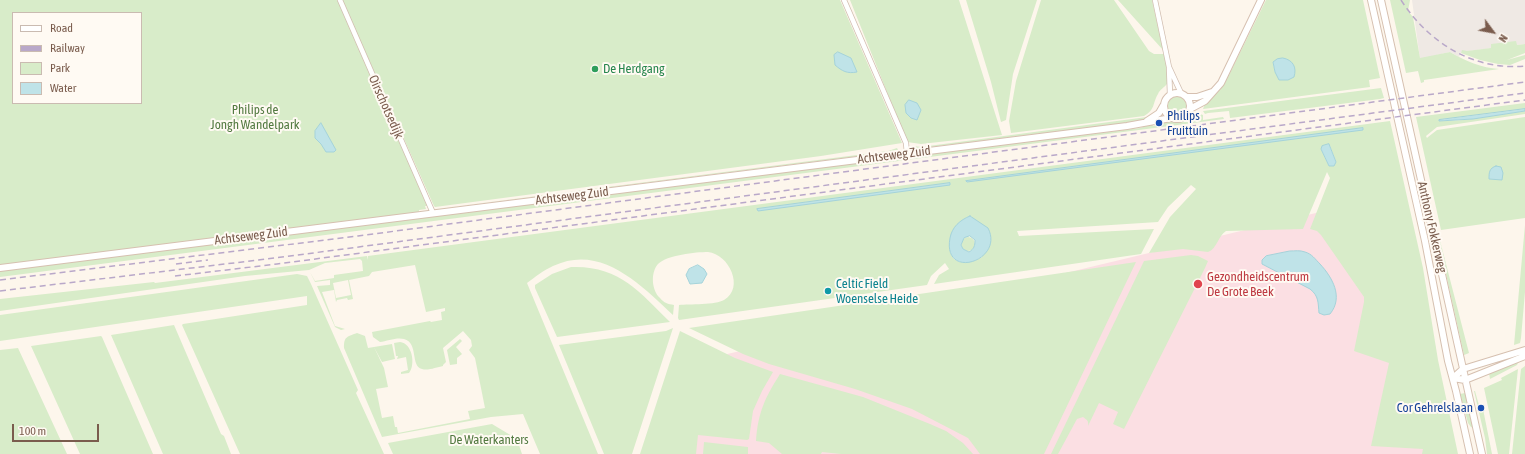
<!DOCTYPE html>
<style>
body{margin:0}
#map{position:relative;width:1525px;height:454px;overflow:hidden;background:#fdf6ec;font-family:"Asap Condensed",sans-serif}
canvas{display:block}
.legend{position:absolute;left:12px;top:12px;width:130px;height:92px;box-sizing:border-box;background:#fffaf3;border:1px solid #cabbb1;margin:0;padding:5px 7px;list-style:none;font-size:12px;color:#7a5c4d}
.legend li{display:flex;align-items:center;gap:8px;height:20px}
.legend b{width:20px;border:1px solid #cabbb1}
.north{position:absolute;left:1473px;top:12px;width:40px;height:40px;-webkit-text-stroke:3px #fffaf3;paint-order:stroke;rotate:122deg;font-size:11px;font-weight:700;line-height:16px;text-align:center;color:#7a5c4d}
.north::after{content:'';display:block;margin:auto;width:14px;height:18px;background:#7a5c4d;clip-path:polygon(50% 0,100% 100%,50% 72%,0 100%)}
.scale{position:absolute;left:12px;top:424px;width:87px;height:18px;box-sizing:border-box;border:2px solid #7a5c4d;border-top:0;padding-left:5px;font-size:12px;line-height:14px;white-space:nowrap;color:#7a5c4d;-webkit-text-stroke:3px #fffaf3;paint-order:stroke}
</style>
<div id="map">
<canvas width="1525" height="454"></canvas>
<ul class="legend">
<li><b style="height:5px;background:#fff"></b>Road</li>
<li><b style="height:5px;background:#b9a8c9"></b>Railway</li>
<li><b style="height:11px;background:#d8ecc9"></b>Park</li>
<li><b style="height:11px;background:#bfe3e8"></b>Water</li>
</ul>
<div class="north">N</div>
<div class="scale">100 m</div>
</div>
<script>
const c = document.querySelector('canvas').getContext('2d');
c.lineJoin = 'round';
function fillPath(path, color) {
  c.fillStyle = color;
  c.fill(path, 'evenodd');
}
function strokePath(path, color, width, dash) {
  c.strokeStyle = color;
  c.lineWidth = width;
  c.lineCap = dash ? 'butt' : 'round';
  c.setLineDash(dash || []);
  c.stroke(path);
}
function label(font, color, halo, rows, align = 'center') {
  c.font = font + ' "Asap Condensed",sans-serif';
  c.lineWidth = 4;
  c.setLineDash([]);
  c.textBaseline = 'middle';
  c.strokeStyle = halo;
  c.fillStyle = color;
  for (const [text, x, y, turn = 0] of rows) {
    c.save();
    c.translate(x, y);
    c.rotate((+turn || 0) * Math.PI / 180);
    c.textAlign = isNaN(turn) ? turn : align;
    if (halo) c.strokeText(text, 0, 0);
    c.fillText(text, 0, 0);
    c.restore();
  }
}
const industrial = new Path2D(`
 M1412,0h113v44l-64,8 -2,5 -9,-5 -30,7z`);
const medical = new Path2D(`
 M1345,206l91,248h-752l6,-91z`);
const green = new Path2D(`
 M0,0h338l90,206h-3l1,3 -7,1v2l-419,53zM13,13h128v90h-128z
 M342,0h498l62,143 -81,13 -386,51 -1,-1z
 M850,0h109l43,135 -81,9 -14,-2z
 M966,0h71l-24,74 -7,46 -5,2 -10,-40z
 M1041,0h73l35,51 5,3h10l3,13v17c-3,4 -7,5 -9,10 -6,10 -2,15 -14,22l-133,17 -2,-12 7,-40z
 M1118,0h34l11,50z
 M1266,0h97l17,78 -11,2 1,7 -167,22 2,-5 15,-14 9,-15zM1273,62l21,15 -19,-5z
 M1390,0h20l-2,11 5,6 7,41 30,-6c15,9 32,16 49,17l-75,11v2l-3,1 -3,-12 -12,2z
 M1516,41l1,4 8,-1v9l-18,7 18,-5v4l-15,6 -12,-1 -18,-4 -19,-7 1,-3 5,1 24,-3v-4z
 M1381,88l3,10 -4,1 -150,19 -1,-7 -21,2 -3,1 -2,-3z
 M1167 106a10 10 0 1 1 20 0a10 10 0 1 1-20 0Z
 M1525,103v6l-86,11 5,1 20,-1 61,-9v3l-88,13 -11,9 1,2 1,-1 9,-7 88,-13v101l-84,12 -25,-113z
 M1193,112l10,3v5l20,-3 1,2 -1224,158v-6l437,-55h7v-1l469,-59 1,1 7,-1v-1l219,-27 12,-4 1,2 6,-2v-2l24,-1z
 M1147,117l-6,4 -226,28h-1l-1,-3 8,1z
 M1390,121l33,147 15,92 20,94h-36l1,-5 -52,-3 18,-83 -35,-12 10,-49v-5l-43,-62 -4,-4 -7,-2 20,-51 -3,-6 -24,57 -77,2c-8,5 -9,18 -18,21l-25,-3 -34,4 21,-36 26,-28 -5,-4 -23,22 -10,15 -141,9 2,5 135,-7 -13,25 -207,30 5,-9 10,-6 -4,-6 -14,13 -4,9 -248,35 -1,-2 1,-13c10,-1 37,0 45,-5 21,-12 5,-46 -16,-48 -12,0 -41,3 -50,12 -8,9 -6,27 2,34 4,5 8,6 14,7l-1,10c-32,-30 -72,-72 -120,-49 -9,4 -18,11 -26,17l71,171h-58l-17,-40 -32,3 -109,20 -38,-89c0,-11 2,-11 13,-15l8,3 3,12 6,-1 10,21 4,19 -12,2 6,29 11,-2 2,11h2l1,6 72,-14 -2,-8 17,-3 -10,-50 -6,-8 3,-4 -1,-6 -8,-9 -20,17 3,14 -3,3v1c-6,1 -15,5 -21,3 -12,-3 -3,-26 -18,-30 -7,-2 -17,2 -24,3l-7,-5 -1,-5 58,-11 1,1 11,-2 -1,-8 4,-1v-3l-19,4 -11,-47 -43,7 -3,4 -20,4 4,19 -5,1 -1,-2 -10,2 -1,2 -2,-12 -12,2 13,34 10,3 -4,1 -6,-3 -18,-41 13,-1v-5l-15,2 -5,-10 5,9 19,-3v-3l29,-4 -1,-10 -2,-2 -35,4 -16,7 -64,6 -245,35v-12l154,-17 1,1 212,-27 1,4v-4zM1330,146l6,16 -7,4 -8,-17zM971,216l11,41c-11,6 -32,10 -32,-9 -1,-6 7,-20 10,-26zM348,280l3,15 -15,3 -3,-15z
 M897,148l1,2 -6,1v1l-456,57 452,-58z
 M1525,225v67l-4,46 -1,5 -6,2z
 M1437,229l32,124 -5,2 -28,-126z
 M961 244a7 7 0 1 1 14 0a7 7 0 1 1-14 0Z
 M1191,255l7,1 10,5 -3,7 -81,161 -11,-5 5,-12 -19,-9 -11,23c1,-5 -1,-6 -5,-9l-6,2 -19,35h-7l93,-193z
 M1136,262l-92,192h-64l-12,-16 -56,-29 -57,-20 -86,-25 -26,-10 -54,-26z
 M571,267c47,-2 68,24 99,55l-113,15 -22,-49v-3l17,-11z
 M297,274l10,2 4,8 47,106 -2,3 28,61h-144l-58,-129 1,-1 124,-19v-9l-307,45v-26z
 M174,325l47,109 3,2 7,18h-68l-52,-119z
 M673,328l-41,126h-28l-45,-109 107,-14z
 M680,331l55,27 38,14 -11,19 -9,20 -4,28 -2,1 -49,-5 -2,19h-56z
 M101,336l1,1 51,117h-73l-49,-108z
 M460,339l2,2 -6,6 6,7 -5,4v6l-7,1 -3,-15z
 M400,342c12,1 16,22 9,31l-8,1v-2l7,-2 -2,-13 -9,2 1,-3h-2l-2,-13z
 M392,344l3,15 -13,3 -8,-15z
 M18,348l49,106h-67v-104z
 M1519,361l-2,4 -27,14 -1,-6z
 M1525,366v88h-13l9,-85z
 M1518,369l-9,85h-11l-14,-66 18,-8 -1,-2z
 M780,374l83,23 67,27 16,7 17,12 10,11h-132l-19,-2 -1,2h-39l-13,-11 -13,-2c2,-29 9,-43 24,-67z
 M1474,391h1l5,18h3l9,45h-5l-2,-16z
 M1465,393l8,35 -2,-1 -3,-4 -8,-29z
 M492,424l25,15 5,15h-129l-5,-11z
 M704,442l44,5v7h-45z`);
const water = new Path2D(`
 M838,52l13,6 6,14c-10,2 -15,-1 -22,-7l-1,-10z
 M1283,58c10,2 14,9 11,19l-6,3h-9l-4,-8 -2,-10 4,-3z
 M909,100l8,3 4,7 -4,10 -6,-2 -5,-5 -1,-8z
 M1525,109v2l-52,8 -34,2v-1z
 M321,123l15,27 -2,2h-8l-5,-8 -6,-6v-7z
 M1363,128v2l-396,52 -1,-1z
 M1329,144l7,18 -2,4h-5l-8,-17 1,-3z
 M1496,166l5,1 2,6 -1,7 -13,-1c0,-6 0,-11 7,-13z
 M950,183v2l-192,26 -1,-2z
 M970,216l18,12c17,33 -46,53 -38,10 2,-11 10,-18 20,-22zM970,236l5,4c0,6 -1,9 -6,12l-6,-3 -2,-4 3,-7z
 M1290,251c5,0 10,-1 15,1 7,2 10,7 15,12 12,13 24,33 10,50l-6,1 -5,-2c-1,-10 0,-17 -9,-24l-48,-25v-4l4,-4z
 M698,265l6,4 3,5 -5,9 -12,1 -4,-9 3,-6z`);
const street = new Path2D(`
 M340,0l93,213
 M844,0l62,143 1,11
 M1155,0l14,67 12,26
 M1169,68l1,27`);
const secondary = new Path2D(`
 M1371,0l54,241 23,120 8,30 14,63
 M1381,0l101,454
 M1164 106a13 13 0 1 1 26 0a13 13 0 1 1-26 0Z
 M1187,97h10l15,-5
 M1190,109l15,-8 16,-18 40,-83
 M1147,121l12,-8 4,-7
 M0,268l1127,-142 44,-8
 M1525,350l-62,19 -10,9 12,2 60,-24`);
const rail = new Path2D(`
 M1401,0c27,42 72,71 124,66
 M176,264l32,-4
 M175,276l102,-12 1248,-164
 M0,280l358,-44 1167,-154
 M0,291l275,-33 1250,-165`);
const markers = [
 [595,69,4,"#2e9e5b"],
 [1159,123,4,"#1a4fb4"],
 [1198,284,5,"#e0444e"],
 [828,291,4,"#0f9aa8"],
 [1481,408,4,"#1a4fb4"]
];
const leisureNames = [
 ["De Herdgang",603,69]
];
const streetNames = [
 ["Oirschotsedijk",386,107,66],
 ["Achtseweg Zuid",894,155,-7],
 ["Achtseweg Zuid",572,196,-7],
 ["Anthony Fokkerweg",1432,227,77],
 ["Achtseweg Zuid",251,236,-7]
];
const parkNames = [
 ["Philips de",255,110],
 ["Jongh Wandelpark",255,125],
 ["De Waterkanters",489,440]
];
const transitNames = [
 ["Philips",1167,116],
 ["Fruittuin",1167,131],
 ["Cor Gehrelslaan",1473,408,"right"]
];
const healthNames = [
 ["Gezondheidscentrum",1207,277],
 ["De Grote Beek",1207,292]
];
const cultureNames = [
 ["Celtic Field",836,284],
 ["Woenselse Heide",836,299]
];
fillPath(industrial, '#efe9e4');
fillPath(medical, '#fbdfe3');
fillPath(green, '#d8ecc9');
fillPath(water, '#bfe3e8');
strokePath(water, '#a5d3da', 1);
strokePath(street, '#d1beb0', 6);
strokePath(secondary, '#d6c0b0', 8);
strokePath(street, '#fff', 4.5);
strokePath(secondary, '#fff', 6);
strokePath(rail, '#b9a8c9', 1.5, [6, 4]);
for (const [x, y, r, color] of markers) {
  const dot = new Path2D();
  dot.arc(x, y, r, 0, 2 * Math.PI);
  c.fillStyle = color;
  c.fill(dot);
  strokePath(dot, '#fffaf3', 1.5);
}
label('13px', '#27864d', '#fffaf3', leisureNames, 'left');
label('13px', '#7a5c4d', '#fffaf3', streetNames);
label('13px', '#537a41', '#fffaf3', parkNames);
label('13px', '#164399', '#fffaf3', transitNames, 'left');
label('13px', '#be3a42', '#fffaf3', healthNames, 'left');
label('13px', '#0d838f', '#fffaf3', cultureNames, 'left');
</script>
